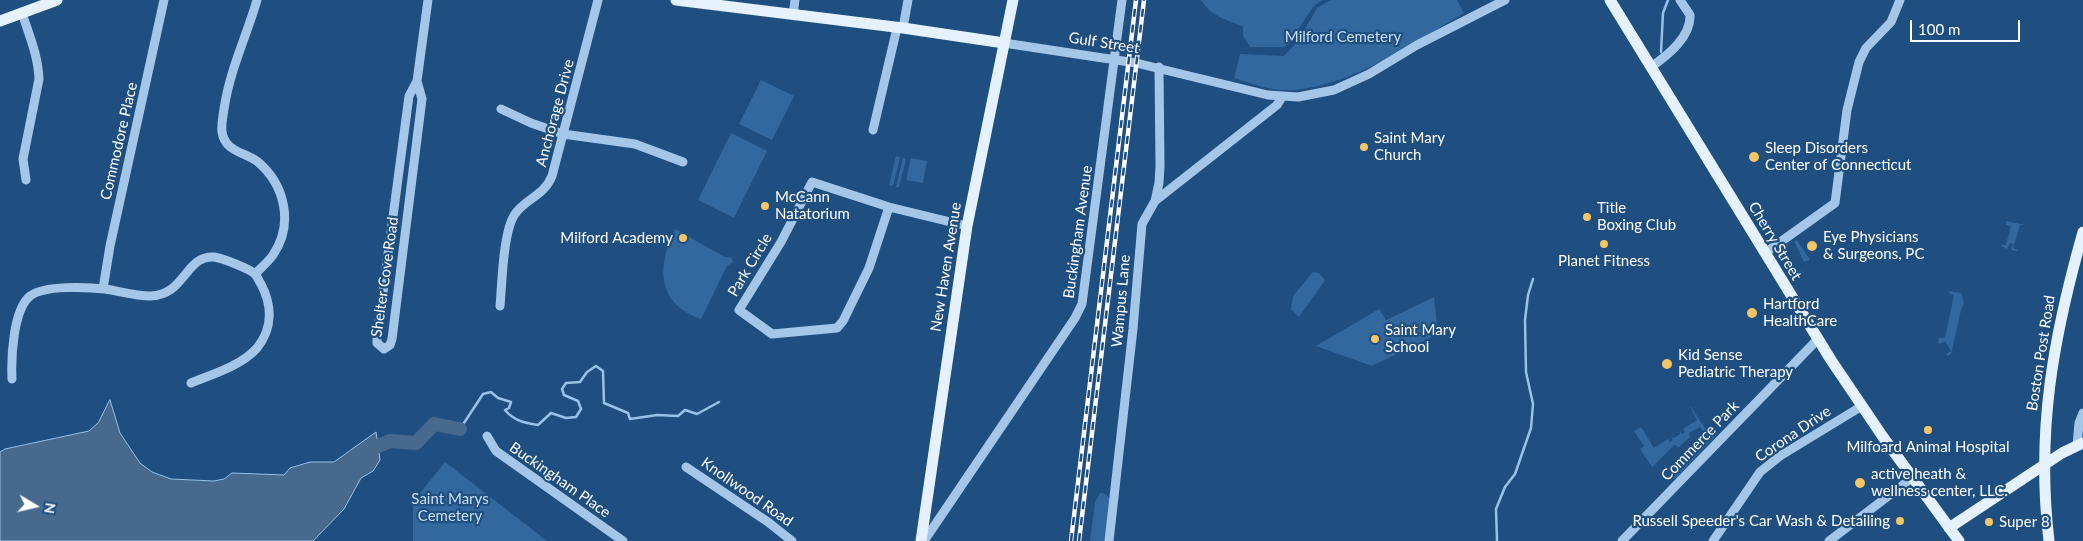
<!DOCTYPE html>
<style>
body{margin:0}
#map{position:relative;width:2083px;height:541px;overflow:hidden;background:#1f4e80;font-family:Lato,sans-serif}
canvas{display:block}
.north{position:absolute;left:10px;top:481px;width:50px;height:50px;-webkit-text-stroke:4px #1f4e80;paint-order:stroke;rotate:99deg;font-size:14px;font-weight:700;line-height:20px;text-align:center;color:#fff}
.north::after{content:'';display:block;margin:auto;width:18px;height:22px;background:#fff;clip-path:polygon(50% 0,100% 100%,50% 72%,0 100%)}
.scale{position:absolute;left:1910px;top:20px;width:110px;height:22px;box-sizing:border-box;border:2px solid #fff;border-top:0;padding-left:6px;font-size:15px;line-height:18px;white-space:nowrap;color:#fff;-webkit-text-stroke:4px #1f4e80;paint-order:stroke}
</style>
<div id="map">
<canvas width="2083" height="541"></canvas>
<div class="north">N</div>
<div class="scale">100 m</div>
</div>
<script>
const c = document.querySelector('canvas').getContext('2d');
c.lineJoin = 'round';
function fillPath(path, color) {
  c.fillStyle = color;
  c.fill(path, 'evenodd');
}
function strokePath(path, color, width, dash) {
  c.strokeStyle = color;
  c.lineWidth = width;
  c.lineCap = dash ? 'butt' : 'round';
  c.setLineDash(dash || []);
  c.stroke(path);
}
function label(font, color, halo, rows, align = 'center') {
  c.font = font + ' Lato,sans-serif';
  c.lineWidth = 4.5;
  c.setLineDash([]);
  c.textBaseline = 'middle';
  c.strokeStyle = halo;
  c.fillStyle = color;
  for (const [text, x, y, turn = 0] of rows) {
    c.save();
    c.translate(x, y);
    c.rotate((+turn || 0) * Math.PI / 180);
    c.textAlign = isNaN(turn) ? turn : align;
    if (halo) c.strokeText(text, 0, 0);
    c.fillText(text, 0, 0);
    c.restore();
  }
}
const green = new Path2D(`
 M1201,0h121l-9,7 -24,37 -6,3h-33l-7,-12v-9c-17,-6 -32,-10 -42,-26z
 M1331,0h126l7,13c-52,30 -108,71 -170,77 -20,2 -41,-6 -60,-12l6,-24 44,2 14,-15 19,-33z
 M761,80l33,16 -22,44 -33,-16z
 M731,133l36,18 -33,67 -36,-18z
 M896,156l4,1 -7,29 -4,-1z
 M903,158l3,1 -7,28h-3z
 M911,158l16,3 -4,22 -17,-3z
 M2006,221l19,4h-5l-7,23 5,2v1l-7,-1 2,-6 -3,-1 -3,6 -6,-3v-1h5l5,-19 -5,-1z
 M675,229l50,28 7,1 1,4 -6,4 -26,53c-45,-16 -44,-53 -26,-90z
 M1797,240l13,20 -6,2 -10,-21z
 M1789,244l-3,6 12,23 4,-2 2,2 -7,5 -17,-27z
 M1313,272l6,1 6,7 -26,37 -8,-8 2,-13z
 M1949,291l12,2 3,11 -3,6 -10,44 -3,2 -2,-2 5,-3 -6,-10 -5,3 -2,-2 1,-4h6l9,-43 -5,-2z
 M1434,297l4,37 -66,32 -56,-20 63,-37 7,11z
 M1690,407h1l18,27 4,-2 3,3 -40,43 -3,1 -5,-8 6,3 31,-32 -3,-5 3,-4 -5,-6 -11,6 1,4 -11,10 -5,-2 -22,22 -12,-18 4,-3 -10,-15 7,-4 13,21 14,-9 2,3 3,-2 -2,-3 3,1 6,-4v-3l2,3 3,-2 -2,-3 14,-9z
 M445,462l102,79h-134v-39z
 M1100,493l6,1 5,7 -5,40h-16l5,-39z`);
const water = new Path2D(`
 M110,400l10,33 20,30 12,9 19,7 43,2 10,-2 8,-6 52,2 6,-7 20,-6h24l42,-30 4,28 -7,11 -12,7 -17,31 -31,32h-313v-89l5,-3 84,-18 9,-8z`);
const stream = new Path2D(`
 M1661,52l2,-39 5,-13
 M460,429l23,-35 8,-2 7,6 13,4 -2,6 -4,2c9,11 20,13 33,15l13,-12 15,5 10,-1 5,-8 -3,-8 -14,-6 -2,-6 4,-6 14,-1 7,-10 9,-6 7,5 1,32 24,10 2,6 27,-4 21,1 7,-6 12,4 22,-12
 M1497,541l-1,-32 9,-22 10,-13 16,-46 2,-24 -7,-32 -1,-52 3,-25 5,-16`);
const river = new Path2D(`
 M378,446l12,-5 26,2 18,-19 26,5`);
const minor = new Path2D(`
 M22,13c7,22 16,42 17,66l-16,80 3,21
 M793,15l2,-15
 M903,28l5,-28
 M1004,43l132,20 132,32 30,2 36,-7 35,-16 48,-29 88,-45
 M1651,67c17,-12 40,-30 39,-52l-10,-15
 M417,81l5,18 -30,240 -2,6 -6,4 -7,-6v-6l32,-241 8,-15 11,-81
 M501,109l30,14 32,11 72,10 48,18
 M873,130l24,-102
 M1155,201l122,-96 5,-8
 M889,207l-20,61 -26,53 -6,7 -65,6 -33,-24 42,-68 31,-60 77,25 78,19
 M1765,253l70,-50 12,-93 12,-48 7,-14 25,-26 9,-22
 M255,274c6,-6 13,-12 18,-19 21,-31 12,-70 -15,-93 -13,-10 -33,-10 -36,-30 -1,-8 1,-15 2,-23 6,-40 22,-71 33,-109
 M103,289l7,-43 54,-246
 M500,306c2,-22 3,-75 15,-92 11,-16 29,-18 37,-38l46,-176
 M12,379c-1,-21 1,-69 18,-83 14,-11 58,-9 75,-7 14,2 30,7 45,7 35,0 35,-41 64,-39 8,1 36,12 41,17 3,3 4,8 6,10 11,21 12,44 -4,64 -16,18 -44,26 -66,35
 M487,436l9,15 127,90
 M2077,445l2,-22 4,-10
 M686,467l82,55 24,19
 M924,541l151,-223 7,-14 40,-304
 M1109,541l24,-212 9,-105 13,-23 4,-18 1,-17 -1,-99
 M1622,541l196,-202
 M1713,541l47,-69 20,-16 82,-50
 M1829,541l83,-63`);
const major = new Path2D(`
 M676,0l227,28 101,15
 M1610,0l221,360 52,77 76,104
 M0,21l57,-21
 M1949,528l113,-75 21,-10
 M921,541l46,-315 46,-226
 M2049,541c-13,-110 4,-203 34,-309`);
const rail = new Path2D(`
 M1071,541l65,-541
 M1079,541l65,-541`);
const markers = [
 [1364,147,5,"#f6c564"],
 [1754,157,6,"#f6c564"],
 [765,206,5,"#f6c564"],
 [1587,217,5,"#f6c564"],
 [683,238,5,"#f6c564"],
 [1604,244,5,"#f6c564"],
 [1812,246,6,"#f6c564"],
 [1752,313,6,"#f6c564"],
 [1375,339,5,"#f6c564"],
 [1667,364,6,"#f6c564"],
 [1928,430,5,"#f6c564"],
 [1860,483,6,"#f6c564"],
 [1900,521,5,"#f6c564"],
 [1989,522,5,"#f6c564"]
];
const parkNames = [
 ["Milford Cemetery",1343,37],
 ["Saint Marys",450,499],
 ["Cemetery",450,516]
];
const streetNames = [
 ["Gulf Street",1104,43,9],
 ["Anchorage Drive",555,113,-75],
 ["Commodore Place",119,141,-77],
 ["Buckingham Avenue",1078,232,-82],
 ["Cherry Street",1775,241,59],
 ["Park Circle",750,265,-59],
 ["New Haven Avenue",946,267,-81],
 ["Shelter Cove Road",385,277,-82],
 ["Wampus Lane",1121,301,-85],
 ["Boston Post Road",2041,353,-81],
 ["Corona Drive",1793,434,-34],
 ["Commerce Park",1700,441,-46],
 ["Buckingham Place",560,480,35],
 ["Knollwood Road",747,492,35]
];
const poiNames = [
 ["Saint Mary",1374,138],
 ["Church",1374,155],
 ["Sleep Disorders",1765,148],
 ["Center of Connecticut",1765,165],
 ["McCann",775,197],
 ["Natatorium",775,214],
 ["Title",1597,208],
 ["Boxing Club",1597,225],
 ["Eye Physicians",1823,237],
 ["& Surgeons, PC",1823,254],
 ["Milford Academy",673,238,"right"],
 ["Planet Fitness",1604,261,"center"],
 ["Hartford",1763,304],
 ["HealthCare",1763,321],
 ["Saint Mary",1385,330],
 ["School",1385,347],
 ["Kid Sense",1678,355],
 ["Pediatric Therapy",1678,372],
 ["Milfoard Animal Hospital",1928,447,"center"],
 ["active heath &",1871,474],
 ["wellness center, LLC.",1871,491],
 ["Russell Speeder's Car Wash & Detailing",1890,521,"right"],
 ["Super 8",1999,522]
];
fillPath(green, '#33689e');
fillPath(water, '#46698d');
strokePath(water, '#97c2ea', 1);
strokePath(stream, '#97c2ea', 2.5);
strokePath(river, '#46698d', 14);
strokePath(minor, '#a4c6e8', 9);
strokePath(major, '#e6f1fe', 11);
strokePath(rail, '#fff', 4.5);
strokePath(rail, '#1f4e80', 2.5, [8]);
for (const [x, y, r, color] of markers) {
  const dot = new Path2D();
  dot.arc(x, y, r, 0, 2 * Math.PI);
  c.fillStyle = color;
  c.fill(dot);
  strokePath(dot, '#1f4e80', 2);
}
label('15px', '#c8dff6', '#1f4e80', parkNames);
label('15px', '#fff', '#1f4e80', streetNames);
label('15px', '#fff', '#1f4e80', poiNames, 'left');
</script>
